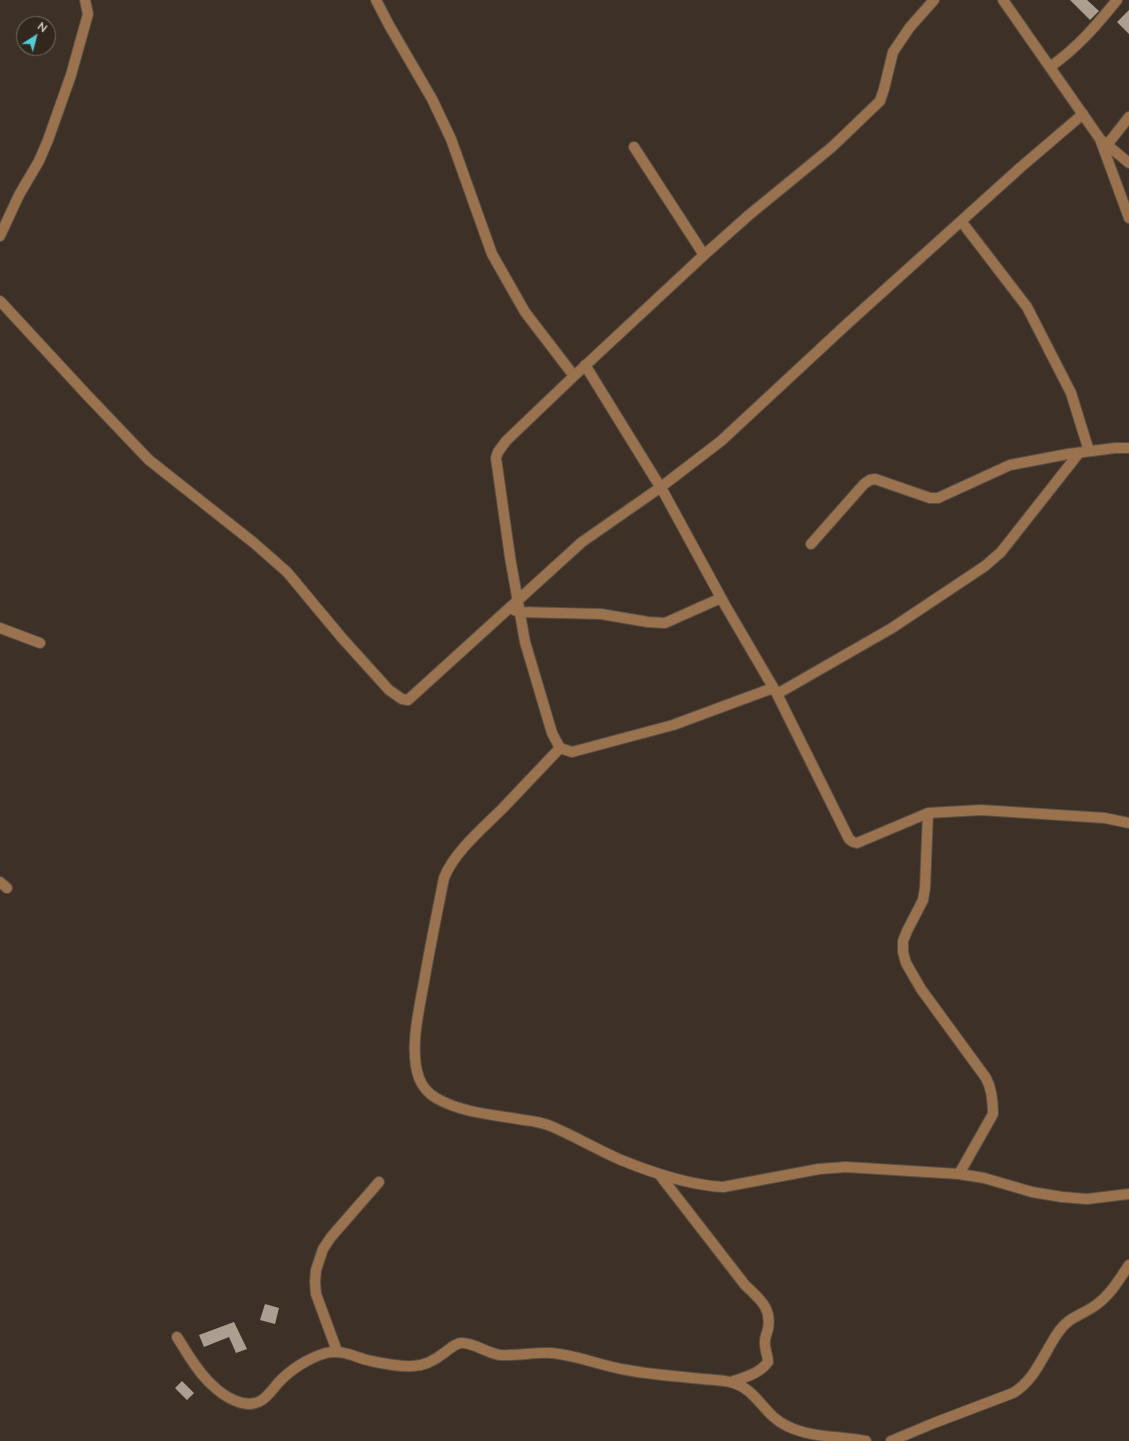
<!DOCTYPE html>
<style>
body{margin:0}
#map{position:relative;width:1129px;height:1441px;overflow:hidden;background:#3d3127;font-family:Lato,sans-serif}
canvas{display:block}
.north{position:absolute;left:16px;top:16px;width:40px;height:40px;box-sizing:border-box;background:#32271d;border:1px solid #766d64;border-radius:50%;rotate:36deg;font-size:11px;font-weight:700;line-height:16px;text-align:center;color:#dcd5ce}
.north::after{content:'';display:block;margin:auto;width:14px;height:18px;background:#52cbd8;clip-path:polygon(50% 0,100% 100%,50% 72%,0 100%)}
</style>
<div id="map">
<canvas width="1129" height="1441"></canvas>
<div class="north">N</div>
</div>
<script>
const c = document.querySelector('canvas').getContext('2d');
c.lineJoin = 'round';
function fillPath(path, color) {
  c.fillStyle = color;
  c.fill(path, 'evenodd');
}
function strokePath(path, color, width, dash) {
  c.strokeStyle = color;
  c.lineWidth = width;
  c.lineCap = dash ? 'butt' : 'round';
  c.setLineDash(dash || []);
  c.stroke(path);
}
const building = new Path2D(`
 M1070,0h17l12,11 -9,9z
 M1129,10v24l-12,-12z
 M265,1304l14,4 -4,16 -15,-4z
 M234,1322l13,27 -11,4 -7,-16 -25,10 -5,-12z
 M182,1381l12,12 -7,7 -12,-12z`);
const minor = new Path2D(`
 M376,0l13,25 43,74 19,40 41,115 33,58 49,64
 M1003,0l97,139 29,24
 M1050,67c28,-20 45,-40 67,-67
 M1100,139l29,79
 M1107,145l22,-28
 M634,147l70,108
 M961,221l66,86 44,86 18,58
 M0,236l19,-41 20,-34 9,-21 23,-65 17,-61 -3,-14
 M0,301l87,94 62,65 105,83 33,29 55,66 47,52 13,9 6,1 174,-158 79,-55 60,-46 126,-117 174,-157 62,-53
 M585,365l79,128 61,112 52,89 72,145 4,3 4,1 71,-30 53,-3 124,8 24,5
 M811,544l53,-60 6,-4 5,-1 55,19h8l72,-33 58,-11 47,-6h14
 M514,610l5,2 82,2 47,8 17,1 56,-25
 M0,628l40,15
 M773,688l-100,37 -101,27 -12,-4 -8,-15 -27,-91 -15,-85 -14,-99 2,-6 8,-11 68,-65 130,-121 45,-40 83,-68 48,-46 4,-12 9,-37 17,-25 24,-27
 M777,694l115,-66 93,-62 16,-14 78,-99
 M560,748c-19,20 -38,40 -57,60 -20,20 -49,44 -59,70 -7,35 -14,69 -20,104 -5,28 -15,68 -5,96 3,8 10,16 17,20 26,15 59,17 88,22 10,1 20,3 29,7 23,10 45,23 68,33 32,13 67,25 102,27l96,-18 27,-2 113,7 25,4 48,14 30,5 25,2 42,-5
 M928,813l-3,75 -2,12 -16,31 -4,10v11l3,11 15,26 65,89c6,11 7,23 7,36l-34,60
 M0,882l7,6
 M659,1174l86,111c14,14 27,22 23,44 -1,4 -3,8 -3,12 -1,7 3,14 3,21 -9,12 -23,15 -37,20
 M177,1337c10,16 20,34 34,47 12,12 35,27 51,16 6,-4 11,-11 16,-17 12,-13 30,-25 48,-30 17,-4 30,5 45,8 14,3 28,6 42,5 12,0 22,-6 31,-13 6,-4 10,-9 17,-10 12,-1 27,11 40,12 17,1 34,-3 50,-2 26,2 50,13 76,17 25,5 51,6 76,9 9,1 19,1 27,3 27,6 33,33 57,44 24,12 53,10 79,15
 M337,1351l-21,-57 -1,-12 1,-12 7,-21 8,-12 48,-55
 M891,1441l43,-18 79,-30c22,-13 30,-38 44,-59 12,-18 22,-17 39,-29 14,-10 23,-25 33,-40`);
fillPath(building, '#ad9e92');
strokePath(minor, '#5a4f45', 12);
strokePath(minor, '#9a724e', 10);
</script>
